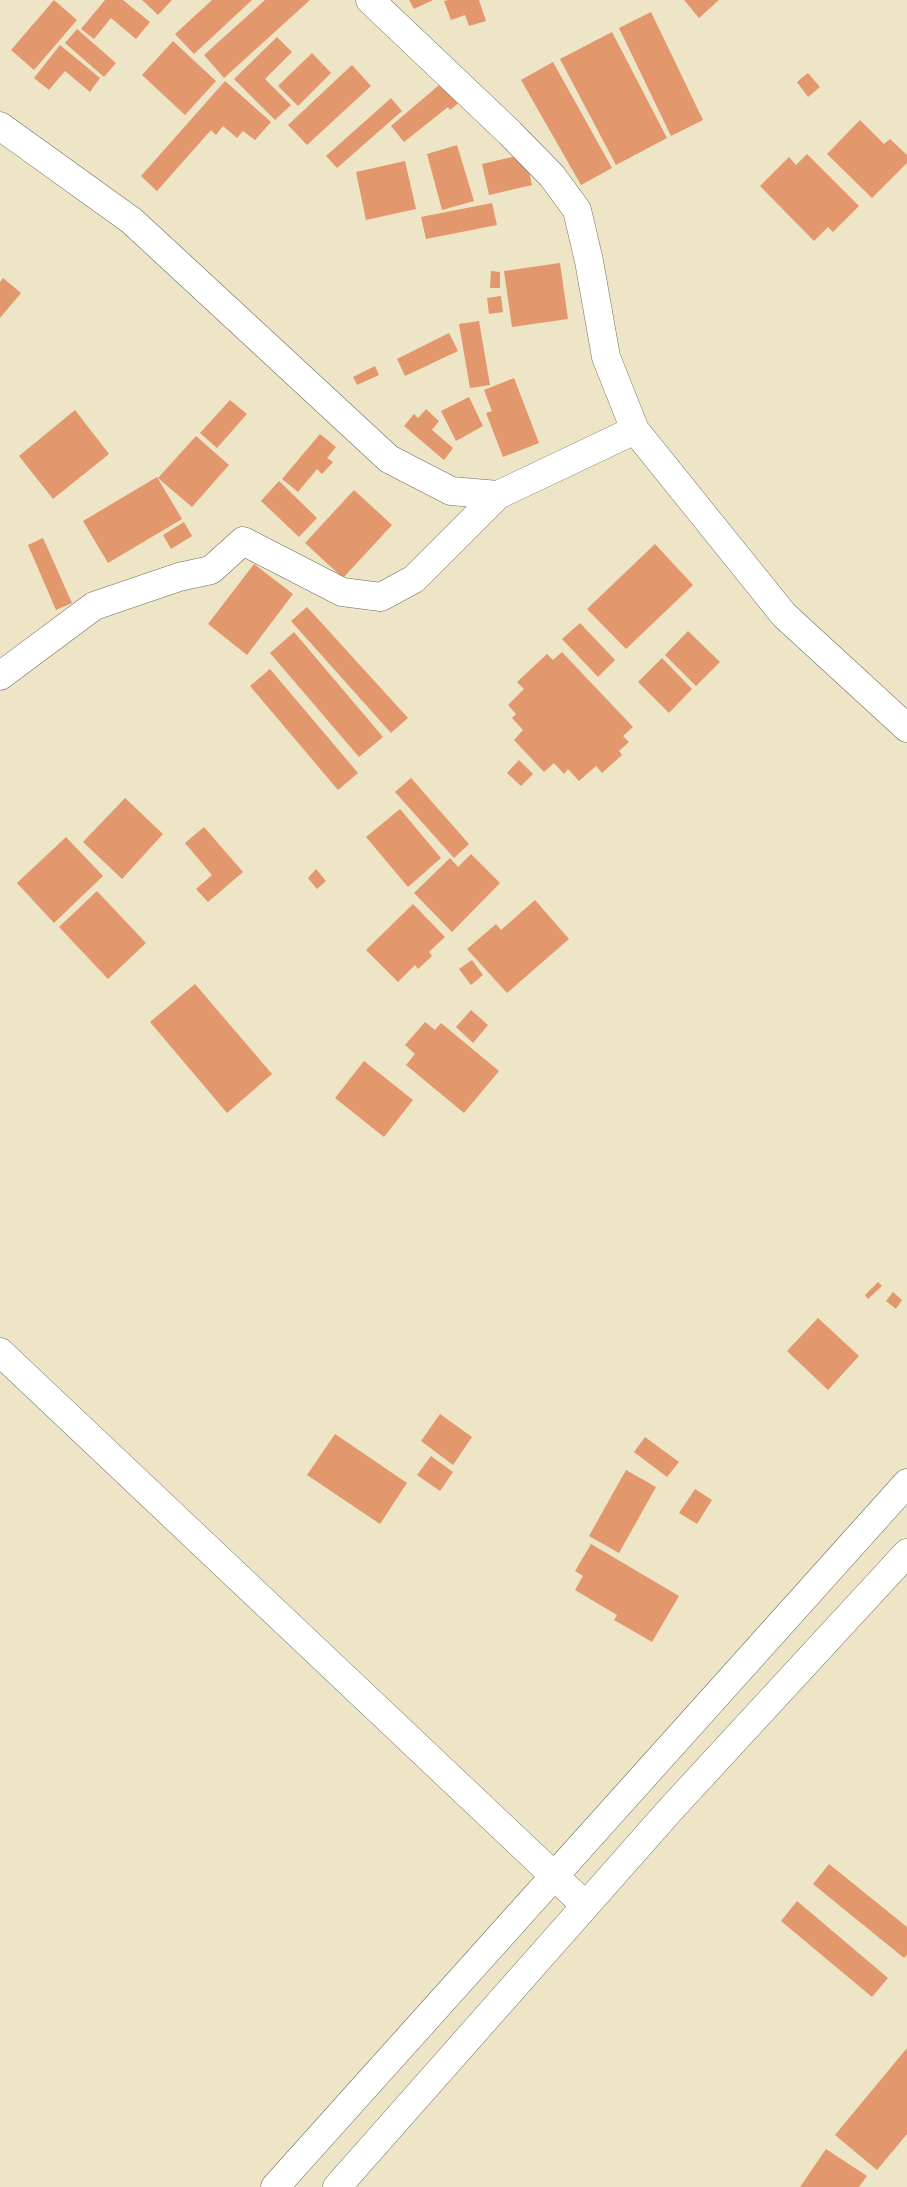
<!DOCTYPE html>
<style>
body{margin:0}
canvas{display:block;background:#eee4c6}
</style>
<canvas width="907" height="2187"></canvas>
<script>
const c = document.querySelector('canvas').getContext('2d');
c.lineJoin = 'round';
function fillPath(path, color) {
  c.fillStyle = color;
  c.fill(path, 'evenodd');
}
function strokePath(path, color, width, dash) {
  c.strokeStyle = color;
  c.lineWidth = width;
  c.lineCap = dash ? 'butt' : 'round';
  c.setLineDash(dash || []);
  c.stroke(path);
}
const building = new Path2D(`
 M54,0l23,20 -43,50 -23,-20z
 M105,0h18l27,22 -14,17 -25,-21 -17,21 -13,-10z
 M142,0h30l-14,15z
 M212,0h40l-58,54 -19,-20z
 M265,0h45l-86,78 -20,-23z
 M409,0h24l-19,9z
 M448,0h31l7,21 -17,5 -4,-11 -14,5 -7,-19z
 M684,0h35l-20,18z
 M651,12l52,108 -32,16 -52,-108z
 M77,29l39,34 -12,14 -39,-34z
 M612,32l55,106 -51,27 -56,-106z
 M277,37l15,15 -27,27 26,26 -16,15 -41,-41z
 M173,41l43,40 -31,34 -43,-40z
 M60,45l40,33 -10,14 -25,-21 -16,19 -15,-12z
 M312,53l19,20 -33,33 -20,-20z
 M553,62l59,106 -31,17 -60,-105z
 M352,65l19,21 -64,59 -19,-20z
 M808,73l12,14 -12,10 -11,-15z
 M445,80l17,20 -12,10 -2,-3 -44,35 -13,-16z
 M225,81l46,41 -16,18 -12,-9 -6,7 -14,-12 -7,9 -5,-5 -54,61 -16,-15z
 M391,98l11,13 -65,57 -11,-12z
 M860,120l24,24 6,-5 17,16v8l-35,35 -45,-44z
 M457,145l17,56 -32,9 -15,-56z
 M525,154l7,31 -43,10 -7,-31z
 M807,154l52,52 -26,26 -5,-5 -14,14 -54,-55 29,-29 7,8z
 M405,161l11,48 -50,11 -10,-48z
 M492,203l5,22 -71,14 -5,-22z
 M560,263l8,56 -56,8 -8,-56z
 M491,271l9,1v16h-10z
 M3,278l18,15 -21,25v-36z
 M501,296l2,16 -14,2 -2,-16z
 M479,321l11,64 -20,3 -11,-64z
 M449,333l9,18 -53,25 -8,-17z
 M375,366l4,9 -22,10 -4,-8z
 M514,378l25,65 -36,14 -17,-44 6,-2 -8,-21z
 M469,397l14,29 -27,15 -15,-30z
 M230,400l17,14 -30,34 -17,-15z
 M426,409l13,12 -7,9 21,18 -9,12 -40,-34 10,-12 4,4z
 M75,410l34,44 -56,45 -34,-43z
 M320,434l16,13 -9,11 6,4 -11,12 -5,-5 -19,23 -16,-13z
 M196,436l33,29 -37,42 -34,-29z
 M157,477l25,42 -74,44 -25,-42z
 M279,481l38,37 -18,19 -38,-36z
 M354,490l38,35 -49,53 -38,-35z
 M184,522l8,14 -21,13 -8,-14z
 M43,538l29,65 -16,7 -28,-65z
 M655,544l38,41 -67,64 -39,-40z
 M254,564l39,30 -46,61 -39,-31z
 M307,607l101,111 -17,15 -100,-112z
 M580,623l35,37 -17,17 -36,-38z
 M688,631l32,31 -24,24 -31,-31z
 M294,632l89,105 -24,20 -89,-104z
 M562,652l71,75 -10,9 6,6 -10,9 3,4 -20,18 -6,-7 -17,15 -11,-12 -4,5 -10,-11 -10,9 -30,-32 9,-10 -11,-12 4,-4 -8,-9 16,-16 -7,-7 30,-28 6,6z
 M662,658l30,31 -23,24 -31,-31z
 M270,669l88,104 -20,17 -88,-104z
 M519,760l14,14 -12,12 -14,-13z
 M411,778l58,66 -15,14 -59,-66z
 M125,798l38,36 -41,45 -39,-37z
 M400,809l41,49 -33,29 -42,-50z
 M204,827l39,45 -35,30 -12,-13 16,-14 -27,-32z
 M66,837l37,39 -49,47 -37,-40z
 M471,854l29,29 -48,49 -38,-39 36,-35 8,9z
 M316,869l10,12 -9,8 -9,-11z
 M97,891l49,52 -38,36 -49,-52z
 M535,900l34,39 -62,54 -40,-44 29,-25 5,6z
 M413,904l32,33 -16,15 3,4 -14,13 -3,-4 -17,17 -32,-32z
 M472,960l11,15 -12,10 -12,-16z
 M195,984l77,90 -45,39 -77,-91z
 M471,1010l17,15 -15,18 -17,-16z
 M425,1022l10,8 6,-7 58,48 -35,42 -58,-48 9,-11 -10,-9z
 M364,1061l49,39 -29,37 -49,-39z
 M878,1282l4,4 -14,13 -3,-4z
 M893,1292l9,8 -6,9 -10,-8z
 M818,1318l41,38 -31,34 -41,-39z
 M440,1414l32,23 -19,28 -32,-24z
 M335,1434l72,49 -27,41 -73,-49z
 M645,1437l34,25 -12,15 -33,-25z
 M431,1456l22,16 -13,19 -23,-16z
 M626,1470l30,17 -37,66 -30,-17z
 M695,1489l17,11 -15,24 -18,-11z
 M591,1544l88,52 -27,46 -38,-22 3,-5 -42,-25 8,-14 -8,-5z
 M829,1864l78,63v28l-3,3 -91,-74z
 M797,1901l91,77 -16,19 -91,-76z
 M907,2048v86l-30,36 -42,-35z
 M826,2149l41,27 -8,11h-59z`);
const minor = new Path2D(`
 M370,0l140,133 42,43 25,34 12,51 17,96 29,73 149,185 123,113
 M0,126l132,95 257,238 62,32 47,4 137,-65
 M0,676l94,-70 85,-29 32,-7 32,-29 99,51 39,5 33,-18 84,-84`);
const secondary = new Path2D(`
 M0,1352l585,553`);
const primary = new Path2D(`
 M275,2187l632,-704
 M337,2187l334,-378 236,-256`);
fillPath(building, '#e2976d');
strokePath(minor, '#6f6c61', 29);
strokePath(secondary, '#6f6c61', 29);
strokePath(primary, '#6f6c61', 29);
strokePath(minor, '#fff', 28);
strokePath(secondary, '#fff', 28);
strokePath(primary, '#fff', 28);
</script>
